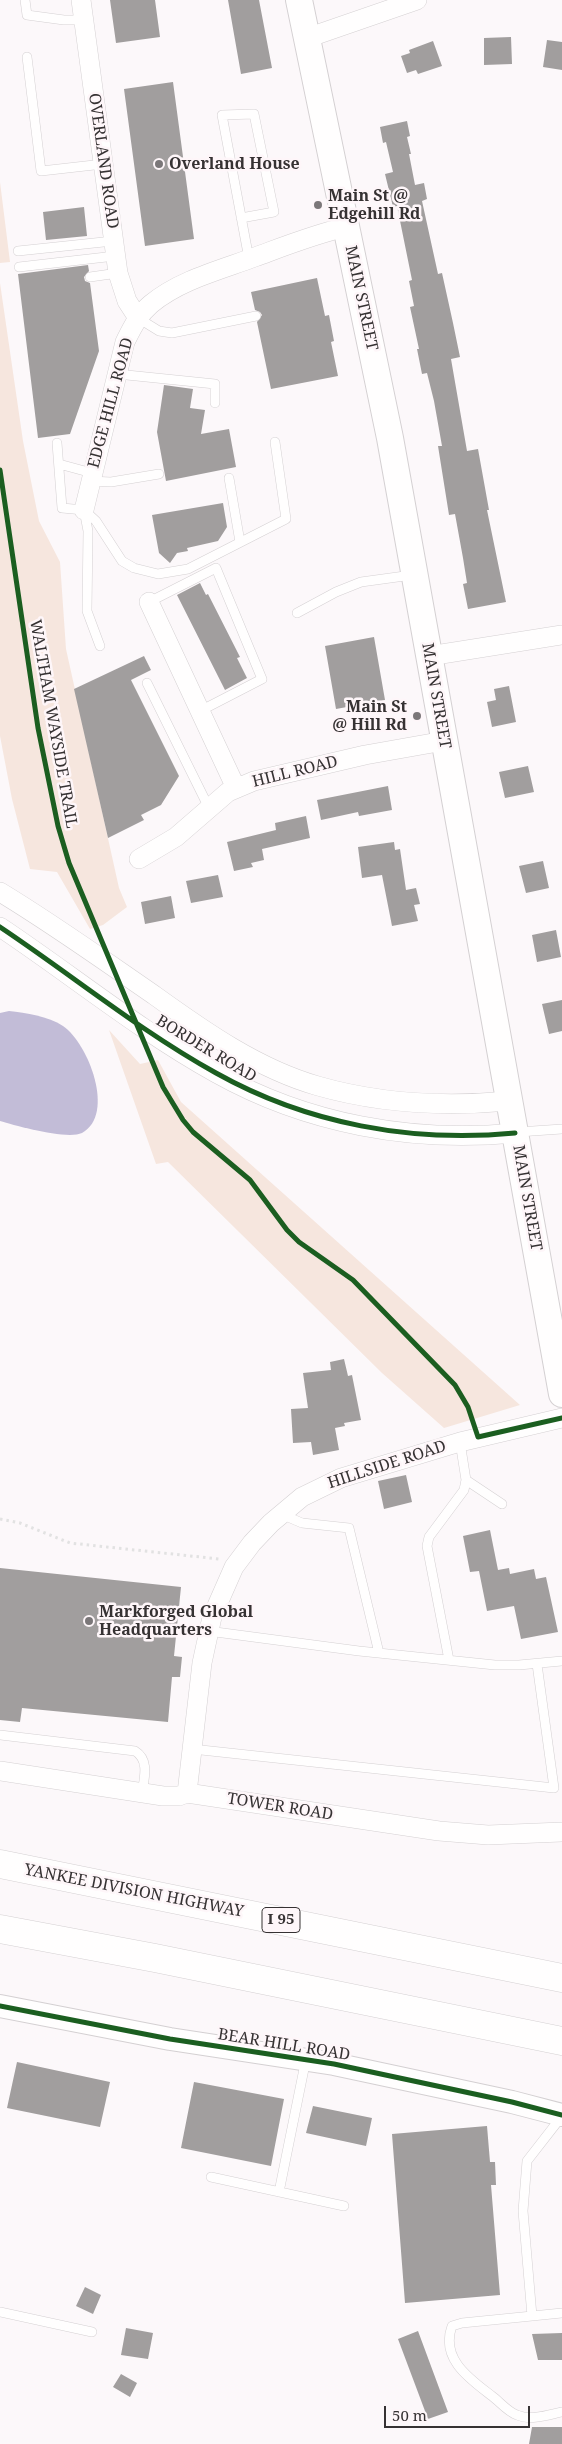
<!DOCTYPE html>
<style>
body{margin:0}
#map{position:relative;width:562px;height:2444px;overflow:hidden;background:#fcf8fa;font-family:"Noto Serif",serif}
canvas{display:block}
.scale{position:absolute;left:384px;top:2406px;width:146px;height:22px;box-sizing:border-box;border:2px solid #363233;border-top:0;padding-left:6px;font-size:15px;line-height:18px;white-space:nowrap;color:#363233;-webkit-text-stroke:4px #fef6f9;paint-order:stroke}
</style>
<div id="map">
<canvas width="562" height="2444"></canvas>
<div class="scale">50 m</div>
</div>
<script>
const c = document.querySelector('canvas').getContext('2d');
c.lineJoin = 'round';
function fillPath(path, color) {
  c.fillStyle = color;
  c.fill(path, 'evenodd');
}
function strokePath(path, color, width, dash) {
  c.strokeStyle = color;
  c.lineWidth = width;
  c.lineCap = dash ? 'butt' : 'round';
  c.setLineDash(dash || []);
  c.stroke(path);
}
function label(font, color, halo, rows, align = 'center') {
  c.font = font + ' "Noto Serif",serif';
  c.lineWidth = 5;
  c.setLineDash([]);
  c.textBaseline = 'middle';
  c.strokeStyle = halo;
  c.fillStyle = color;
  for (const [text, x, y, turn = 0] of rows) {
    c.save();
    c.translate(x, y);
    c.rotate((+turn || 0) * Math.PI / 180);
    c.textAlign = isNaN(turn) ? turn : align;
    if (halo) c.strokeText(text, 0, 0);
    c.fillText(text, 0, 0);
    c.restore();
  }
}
const green = new Path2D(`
 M0,182l10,80 -10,1z
 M0,283l23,158 16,80 21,41 6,87 53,239 8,19 -24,18 -13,4 -33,-57 -27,-3 -18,-70 -12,-63z
 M109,1030l31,34 18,-4 23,42 339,303 -76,23 -62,-55 -214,-211 -12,2z`);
const water = new Path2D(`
 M9,1011c17,2 39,5 54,15 25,17 53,88 19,107 -15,7 -65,-7 -82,-12v-108z`);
const building = new Path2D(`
 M110,0h45l5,37 -44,6z
 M228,0h31l13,68 -31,6z
 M511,37l1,27 -28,1v-27z
 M547,40l15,2v28l-19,-3z
 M433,41l9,25 -24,8 -2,-4 -9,3 -6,-17 9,-3 -1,-3z
 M173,82l21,157 -49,7 -21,-157z
 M407,121l3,15 -3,1 4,17h-2l6,31 9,-2 3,16 -5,2 16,73 4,-1 11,50 7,34 -9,2 16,92 11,-2 11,61h-2l19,92 -38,7 -5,-25 4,-1 -4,-25 -8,-44 -6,1 -11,-69h4l-8,-45 -7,-28 -5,1 -5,-25h2l-9,-42 4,-1 -5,-25 3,-1 -15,-74 -4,1 -8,-33 8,-2 -7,-30 -3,1 -3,-16z
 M84,207l3,29 -41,4 -3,-28z
 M88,265l1,6 -5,6 1,4 5,2 9,68 -29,83 -32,4 -20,-164z
 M317,278l8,38 4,-1 5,26 -3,1 7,34 -67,13 -14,-67 5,-7 -2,-3 -5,-2 -4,-18z
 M164,385l29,4 -3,19 15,2 -4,24 28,-5 7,38 -70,14 -9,-49z
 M223,503l4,24 -9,14 -31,7 1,3 -11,2 -7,10 -11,-10 -7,-38z
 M200,583l6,12 2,-1 32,63 -3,1 10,20 -22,12 -48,-95z
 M374,637l11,63 -49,9 -11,-63z
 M144,656l7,14 -20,10 48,96 -18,29 -20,10 3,5 -36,18 -34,-149z
 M509,686l7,36 -24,5 -5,-25 9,-2 -2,-11z
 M528,766l6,26 -29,6 -6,-26z
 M388,786l4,24 -33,6 -1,-4 -37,8 -4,-20z
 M306,816l4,22 -48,11 2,11 -13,3 2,4 -19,4 -7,-29 49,-12 -1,-7z
 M394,842l1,8 5,-1 6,41 10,-2 4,16 -6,1 4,16 -26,5 -10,-51 -20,3 -4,-31z
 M543,861l6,27 -23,5 -7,-27z
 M218,875l5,22 -32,6 -5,-22z
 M171,896l4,22 -30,6 -4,-22z
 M556,930l5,27 -24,5 -5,-27z
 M562,1000v31l-13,3 -7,-30z
 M344,1359l4,17 4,-1 9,45 -17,3 1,3 -10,2 4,22 -26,5 -2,-13 -18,1 -2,-34 17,-1 -5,-35 28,-3 -1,-8z
 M406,1475l6,27 -28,7 -6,-28z
 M490,1530l8,40 11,-2 1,6 24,-5 2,10 10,-2 12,55 -37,7 -7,-33 -27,5 -8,-40 -9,1 -7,-36z
 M0,1568l181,19 -7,69 8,1 -2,20h-8l-4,45 -146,-14 -2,14 -20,-2z
 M17,2062l93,20 -10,45 -93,-19z
 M194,2082l90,17 -13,67 -90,-18z
 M313,2106l59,12 -6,28 -60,-13z
 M487,2126l3,36h5l1,23h-5l9,110 -95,8 -13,-169z
 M85,2287l16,8 -8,19 -17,-8z
 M126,2328l27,5 -5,26 -27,-4z
 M418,2331l30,81 -20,7 -30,-80z
 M562,2333v27h-24l-6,-26z
 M121,2374l16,9 -7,14 -17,-10z
 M532,2427h30v17h-33z`);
const path = new Path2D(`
 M0,1519l20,4 50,20 149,16`);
const service = new Path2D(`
 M25,0l2,15 37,5h20
 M27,57l14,114 62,-7
 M241,218l33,-6 -20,-98 -32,1 27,144
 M18,251l95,-10
 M19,267l96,-11
 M90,277l28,-4
 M138,318l21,13 13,2 84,-17
 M117,374l98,10v19
 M57,443l5,65 22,2 12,11 26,40 12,7 24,6 30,-5 98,-50 -11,-77
 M59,464l33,9
 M229,478l11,64
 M90,481l21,1 48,-8
 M84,510l4,21 -1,80 13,35
 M149,602l67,-34 46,111 -62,32
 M297,613l39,-21 25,-10 51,-7
 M147,683l62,125
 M518,1132l44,-3
 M466,1480l36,24
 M281,1514l21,9 47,5 30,125
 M208,1631l151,20 136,14h24l43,-4
 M449,1660l-22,-114 2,-9 35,-47 2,-10 -6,-38
 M0,1735l135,16c15,9 9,28 7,42
 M192,1749l362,39 -17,-124
 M562,2116l-35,45 -4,50 9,105 30,-3
 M211,2177l133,29
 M279,2192l27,-133
 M0,2312l92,20
 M532,2316l-70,7 -10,3c-12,33 18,53 40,70 8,6 16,16 25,19 14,6 31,0 45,-3`);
const minor = new Path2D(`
 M81,0l37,273 9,28 11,17
 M307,38l110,-38
 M84,510l41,-168c7,-14 13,-27 26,-38 29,-24 69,-34 104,-47 30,-11 60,-23 91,-30
 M149,602l87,186
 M429,656l133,-21
 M139,859l37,-22 52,-45 26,-11 111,-26 79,-14
 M0,892c53,32 103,68 154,103 50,36 104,74 164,91 63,18 126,21 191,15
 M0,927c72,48 140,104 216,146 91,51 196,70 299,60
 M0,1771l163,25h16l8,-3 252,38 49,4 74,-3
 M187,1793l15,-130 10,-46 22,-50 18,-24 19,-20 31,-26 39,-19 119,-36 102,-24`);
const tertiary = new Path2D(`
 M0,2006l170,33 164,25 178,38 50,13`);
const secondary = new Path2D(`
 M299,0l91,438 172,956`);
const motorway = new Path2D(`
 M0,1864l562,114
 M0,1929l155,29 407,83`);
const cycleway = new Path2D(`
 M0,470l38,258 20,98 11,37 94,224 20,33 10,12 57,48 37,50 12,12 54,38 102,105 13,22 10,30 84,-19
 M0,927c72,48 140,104 216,146 91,51 196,70 299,60
 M0,2006l170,33 164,25 178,38 50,13`);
const markers = [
 [159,164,5,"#7b7779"],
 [318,205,5,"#7b7779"],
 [417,716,5,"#7b7779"],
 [89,1621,5,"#7b7779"]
];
const shields = [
 [281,1920,38]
];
const shieldNames = [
 ["I 95",281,1920]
];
const streetNames = [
 ["OVERLAND ROAD",103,161,82],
 ["MAIN STREET",361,298,78],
 ["EDGE HILL ROAD",111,403,-75],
 ["MAIN STREET",436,696,80],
 ["WALTHAM WAYSIDE TRAIL",53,724,80],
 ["HILL ROAD",295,772,-14],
 ["BORDER ROAD",206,1049,31],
 ["MAIN STREET",527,1198,80],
 ["HILLSIDE ROAD",387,1465,-18],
 ["TOWER ROAD",280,1807,9],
 ["YANKEE DIVISION HIGHWAY",134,1891,11],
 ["BEAR HILL ROAD",284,2045,9]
];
const poiNames = [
 ["Overland House",169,164],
 ["Main St @",328,196],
 ["Edgehill Rd",328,214],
 ["Main St",407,707,"right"],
 ["@ Hill Rd",407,725,"right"],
 ["Markforged Global",99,1612],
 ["Headquarters",99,1630]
];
fillPath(green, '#f6e6de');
fillPath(water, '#c2bcd7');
fillPath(building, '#a19e9e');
strokePath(service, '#d4d0d2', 10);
strokePath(minor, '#d4d0d2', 20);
strokePath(tertiary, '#d4d0d2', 24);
strokePath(secondary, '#d4d0d2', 28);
strokePath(motorway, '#d4d0d2', 29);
strokePath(path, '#e2e2e2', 3, [2.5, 4]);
strokePath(service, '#fffefe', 9);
strokePath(minor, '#fffefe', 19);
strokePath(tertiary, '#fffefe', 22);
strokePath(secondary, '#fffefe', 26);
strokePath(motorway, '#fffefe', 28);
strokePath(cycleway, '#1b5e20', 5);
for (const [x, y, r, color] of markers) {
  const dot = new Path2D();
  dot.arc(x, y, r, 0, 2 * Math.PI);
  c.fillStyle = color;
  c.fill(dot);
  strokePath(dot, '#fef6f9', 2);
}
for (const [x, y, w] of shields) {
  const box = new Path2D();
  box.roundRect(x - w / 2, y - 12.5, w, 25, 4);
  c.fillStyle = '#fef6f9';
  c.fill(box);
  strokePath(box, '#363233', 1);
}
label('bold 15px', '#363233', null, shieldNames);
label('16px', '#363233', '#fef6f9', streetNames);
label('bold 16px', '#363233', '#fef6f9', poiNames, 'left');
</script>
